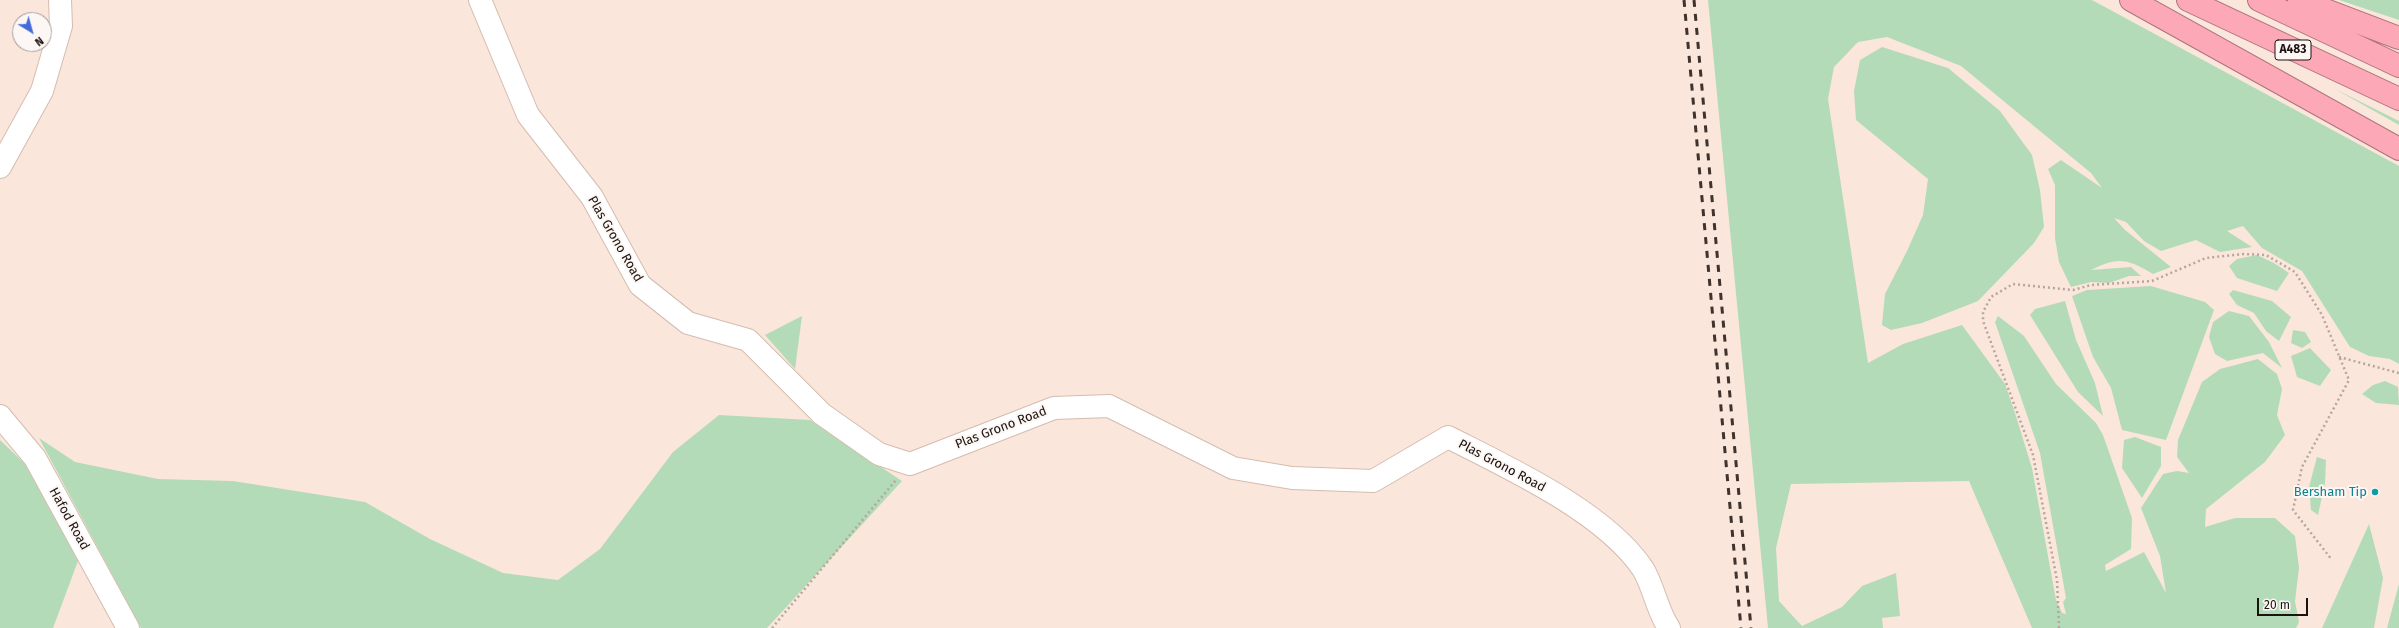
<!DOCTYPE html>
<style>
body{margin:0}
#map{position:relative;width:2399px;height:628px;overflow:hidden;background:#fbe6dc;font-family:"Fira Sans",sans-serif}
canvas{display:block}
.north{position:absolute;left:12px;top:12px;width:40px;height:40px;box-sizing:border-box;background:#fcf7f4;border:1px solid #a29c98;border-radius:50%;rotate:143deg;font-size:11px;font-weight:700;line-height:16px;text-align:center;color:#1c130f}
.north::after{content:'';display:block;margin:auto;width:14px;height:18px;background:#4469db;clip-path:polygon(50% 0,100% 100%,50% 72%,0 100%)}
.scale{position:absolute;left:2257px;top:598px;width:51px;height:18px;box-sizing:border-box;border:2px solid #1c130f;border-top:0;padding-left:5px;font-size:12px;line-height:14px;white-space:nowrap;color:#1c130f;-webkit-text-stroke:3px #fcf7f4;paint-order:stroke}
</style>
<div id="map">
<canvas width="2399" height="628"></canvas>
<div class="north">N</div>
<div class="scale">20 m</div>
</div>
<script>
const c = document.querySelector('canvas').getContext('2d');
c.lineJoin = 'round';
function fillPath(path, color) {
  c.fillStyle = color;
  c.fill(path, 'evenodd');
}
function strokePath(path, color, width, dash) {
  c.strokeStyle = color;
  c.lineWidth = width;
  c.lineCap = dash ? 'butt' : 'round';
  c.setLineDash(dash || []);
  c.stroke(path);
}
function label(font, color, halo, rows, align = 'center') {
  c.font = font + ' "Fira Sans",sans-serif';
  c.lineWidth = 4;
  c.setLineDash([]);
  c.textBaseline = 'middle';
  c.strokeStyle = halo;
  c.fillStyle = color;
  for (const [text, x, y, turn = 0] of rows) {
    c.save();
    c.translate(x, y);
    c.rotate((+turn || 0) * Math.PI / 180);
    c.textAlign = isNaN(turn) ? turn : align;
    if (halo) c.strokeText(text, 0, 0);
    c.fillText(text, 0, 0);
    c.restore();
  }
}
const green = new Path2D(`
 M1708,0h384l307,166v198l-9,-5 -21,-3 -19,-9 -48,-76 -40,-23 -19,-22 -16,5 25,16 -32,5 -24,-12 -35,11 -17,-10 -18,-19 -12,-4 11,12 46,37 -18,7c-25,-15 -35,-18 -62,-4l40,-3 10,9h-12l-20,7 -18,-1 -20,5 -12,-25 -4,-24v-53l-7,-16 13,-9 41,28 -11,-15 -130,-107 -74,-29 -29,5 -24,25 -6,32 40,264 35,-19 59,-19 43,59 10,29 17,55 24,132 6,13 4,1 -3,-12 3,-4 -26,-145 -45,-131 3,-6 26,20 32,48 40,39 7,12 29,83 -1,31 -26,16 1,6 38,-19 22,41 -6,-37 -19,-48 22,-34 14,-3 12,2 -12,-16 1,-17 24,-58 18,-13 38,-10 19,15 5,15 -5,26 8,20 -20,27 -59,47 -1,18 30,-9h40l20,18 4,32 -4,33 4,21 -3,6h-264l-63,-147 -178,3 -15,64 3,53 23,25 40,-19 20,-21 34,-13 4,43 -18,2 1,10h-115z
 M2339,0h60v20z
 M1882,47l66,21 52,43 32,44 8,35 4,37 -10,16 -56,58 -56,22 -31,7 -9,-5 3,-31 22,-43 16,-36 5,-36 -72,-59 -2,-29 6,-31z
 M2335,89l64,32v4z
 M2257,255l17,8 15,10 -12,18 -40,-13 -8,-12 8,-7z
 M2151,286l54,16 9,8 -48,130 -44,-10 -11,-42 -18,-31 -21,-61 15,-6z
 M2233,290l39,11 19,16 -12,24 -13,-10 -12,-18 -17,-8 -8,-11z
 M2065,301l11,39 19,43 8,33 -25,-24 -48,-77 5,-6z
 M2229,311l20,5 20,26 13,26 -19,-15 -36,8 -12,-7 -6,-17 4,-15z
 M802,316l-7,53 -30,-34z
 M2293,330l12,2 6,10 -9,6 -11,-5z
 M2310,348l21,22 -11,16 -23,-9 -6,-21z
 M2385,381l13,6 1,18 -23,-2 -14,-9 11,-9z
 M719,415l91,5 92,61 -135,147h-626l-102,-190 36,24 83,17 75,2 132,21 65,37 73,34 55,7 42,-31 73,-97z
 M2135,437l26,10v19l-19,32 -20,-30 2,-28z
 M0,440l25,24 53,97 -25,67h-53z
 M2317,457l9,3 -1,23 -7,32 -7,-5 -2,-23z
 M2369,524l14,54 -9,50h-52z
 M2399,584v44h-12z`);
const path = new Path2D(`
 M2339,357l60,16
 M772,628l124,-148
 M2059,628l-2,-48 -24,-125 -50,-134v-9l8,-15 22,-13 60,6 18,-5 61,-4 54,-23 38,-4 22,1 29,17 27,43 27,65 -47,87 -9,43 39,50`);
const minor = new Path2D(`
 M480,0l48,115 64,82 48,88 48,38 60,17 74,74 57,40 31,10 144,-56 55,-2 124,62 59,10 81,3 75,-44c61,31 157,75 195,132 11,18 14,42 26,59
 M0,167l42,-76 19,-65 -1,-26
 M0,416l35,42 93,170`);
const highway = new Path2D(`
 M2131,0l268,149
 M2188,0l211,99
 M2259,0l140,66
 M2299,0l100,38`);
const rail = new Path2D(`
 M1684,0l57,628
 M1694,0l57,628`);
const markers = [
 [2375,492,4,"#0f9aa8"]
];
const shields = [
 [2293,50,36]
];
const shieldNames = [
 ["A483",2293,50]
];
const streetNames = [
 ["Plas Grono Road",615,239,60],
 ["Plas Grono Road",1001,428,-21],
 ["Plas Grono Road",1502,466,28],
 ["Hafod Road",69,519,61]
];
const cultureNames = [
 ["Bersham Tip",2367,492]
];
fillPath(green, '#b3dbb7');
strokePath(minor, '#d5bcaf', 24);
strokePath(highway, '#ae747c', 24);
strokePath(path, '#b7a69e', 2.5, [2, 3]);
strokePath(minor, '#fff', 22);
strokePath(highway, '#fca8b6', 22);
strokePath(rail, '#3e332e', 3, [7, 7]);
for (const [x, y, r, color] of markers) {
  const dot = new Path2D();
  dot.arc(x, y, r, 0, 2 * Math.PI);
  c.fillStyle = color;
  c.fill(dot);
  strokePath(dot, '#fcf7f4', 1.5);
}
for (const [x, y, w] of shields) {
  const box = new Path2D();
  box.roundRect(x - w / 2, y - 10, w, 20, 3);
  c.fillStyle = '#fcf7f4';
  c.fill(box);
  strokePath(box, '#1c130f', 1);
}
label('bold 12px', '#1c130f', null, shieldNames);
label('13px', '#1c130f', '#fcf7f4', streetNames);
label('13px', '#0d838f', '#fcf7f4', cultureNames, 'right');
</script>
